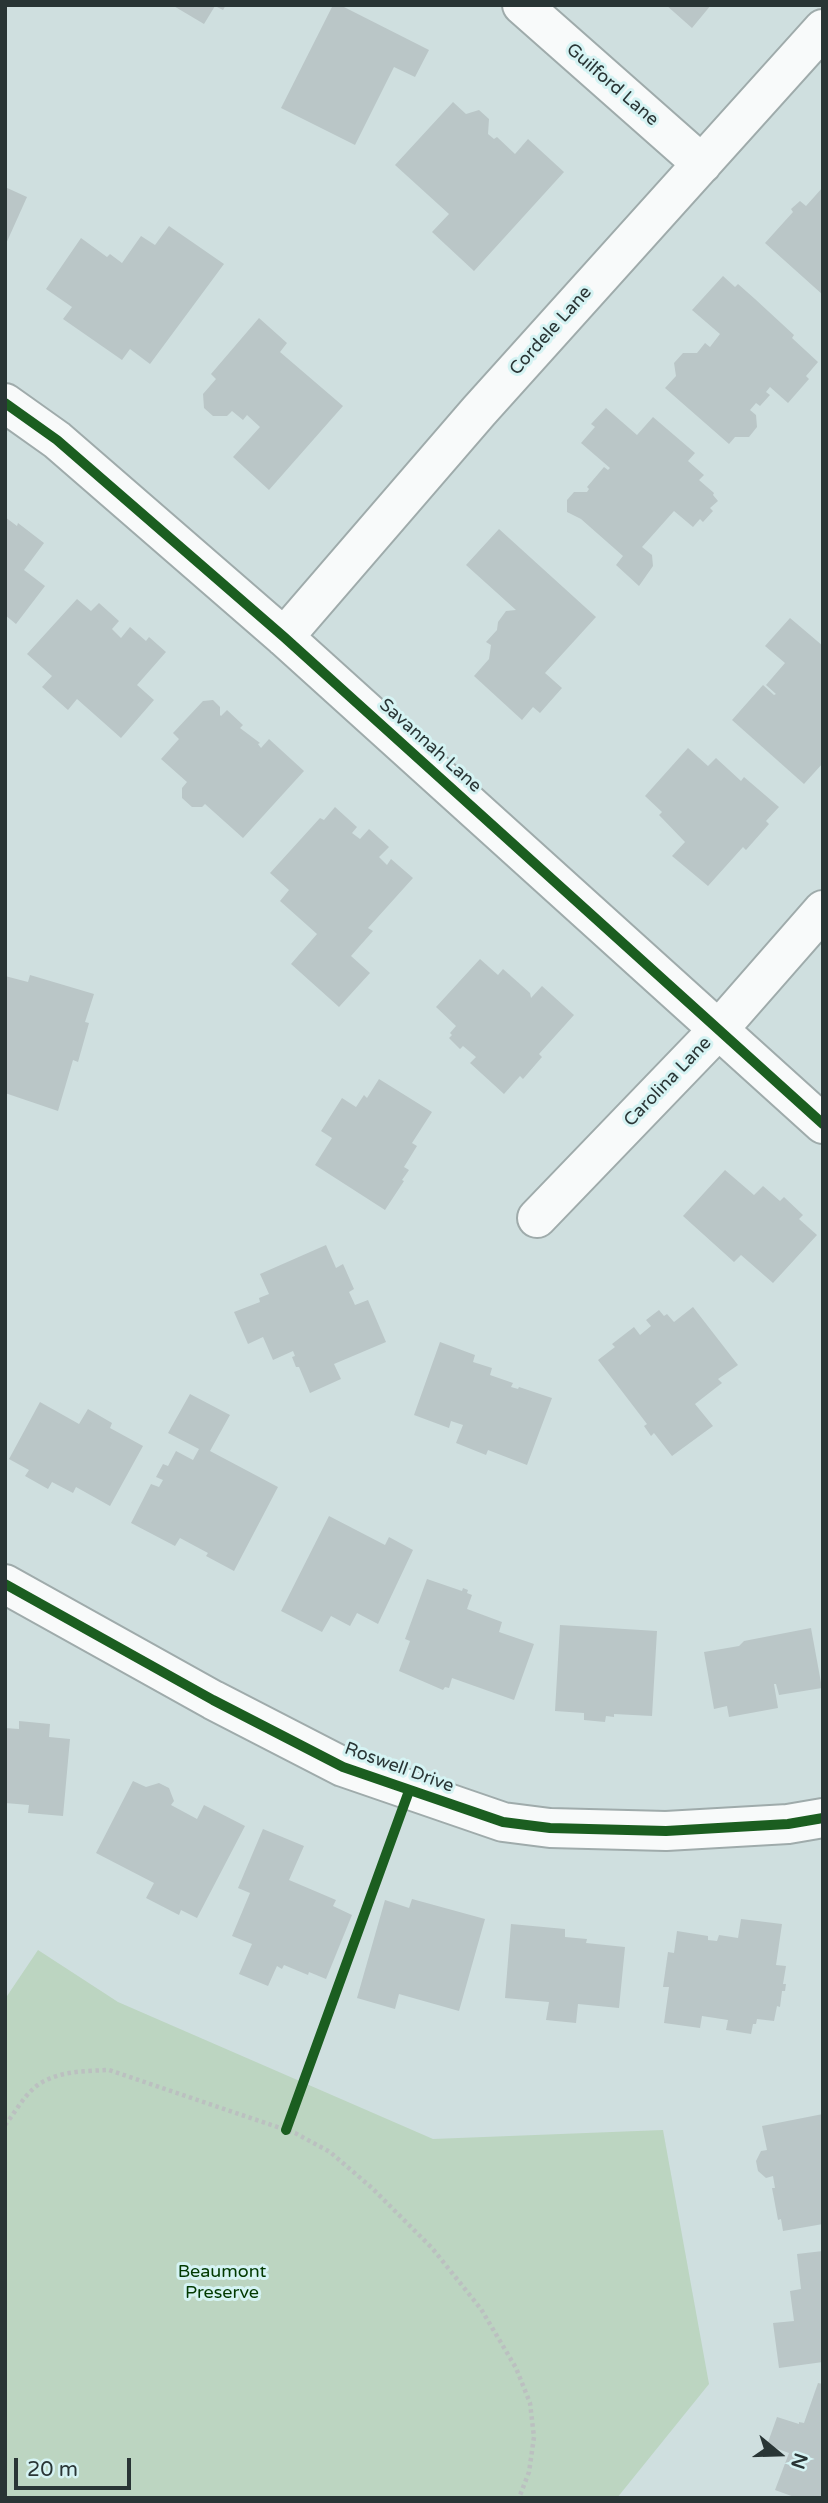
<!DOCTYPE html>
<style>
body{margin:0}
#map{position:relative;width:828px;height:2503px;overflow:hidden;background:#cfdfdf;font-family:"Varela Round",sans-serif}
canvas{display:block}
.frame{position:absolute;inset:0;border:7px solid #293535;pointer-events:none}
.north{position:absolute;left:744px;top:2419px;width:70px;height:70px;-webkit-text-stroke:5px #d5f3f3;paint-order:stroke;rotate:109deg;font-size:19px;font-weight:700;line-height:28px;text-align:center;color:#293535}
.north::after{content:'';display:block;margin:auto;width:24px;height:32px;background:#293535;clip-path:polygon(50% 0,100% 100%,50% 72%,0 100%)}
.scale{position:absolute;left:14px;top:2458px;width:117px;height:32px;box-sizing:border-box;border:4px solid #293535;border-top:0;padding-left:9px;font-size:21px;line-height:24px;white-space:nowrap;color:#293535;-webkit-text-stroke:5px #d5f3f3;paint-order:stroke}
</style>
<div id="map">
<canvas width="828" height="2503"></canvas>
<div class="frame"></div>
<div class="north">N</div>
<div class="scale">20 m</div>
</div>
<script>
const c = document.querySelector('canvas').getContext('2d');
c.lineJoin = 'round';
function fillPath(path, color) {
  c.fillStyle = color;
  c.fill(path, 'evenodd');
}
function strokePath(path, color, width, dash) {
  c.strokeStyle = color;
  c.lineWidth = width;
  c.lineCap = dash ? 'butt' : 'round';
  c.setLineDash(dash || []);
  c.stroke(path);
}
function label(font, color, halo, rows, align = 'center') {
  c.font = font + ' "Varela Round",sans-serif';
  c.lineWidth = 6;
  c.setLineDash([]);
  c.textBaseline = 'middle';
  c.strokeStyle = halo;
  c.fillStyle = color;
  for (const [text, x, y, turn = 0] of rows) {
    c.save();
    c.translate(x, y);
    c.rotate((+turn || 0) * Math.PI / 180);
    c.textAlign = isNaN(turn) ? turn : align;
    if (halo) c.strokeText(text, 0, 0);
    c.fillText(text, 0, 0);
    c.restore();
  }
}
const green = new Path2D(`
 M38,1950l80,52 315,137 230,-9 46,254 -92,114h-612v-499z`);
const building = new Path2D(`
 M172,5h54l-3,5 -8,-4 -11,18z
 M333,5h7l89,45 -14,27 -21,-10 -39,78 -74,-37z
 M666,5h45l-19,23z
 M453,102l13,12 13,-4 10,9 -1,15 6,5 3,-2 18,17 13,-15 36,33 -90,99 -42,-39 17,-18 -54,-49z
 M5,187l22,10 -22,49z
 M823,187v108l-58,-52 28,-31 -2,-3 9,-8 6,5z
 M169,226l55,38 -74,100 -20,-15 -8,11 -59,-41 9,-12 -26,-18 35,-51 26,19 3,-3 12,9 19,-27 14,9z
 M723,276l12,11 3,-3 17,15 39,36 -2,3 26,24 -12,14 3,3 -21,24 -18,-16 -4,5 4,3 -10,11 -4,-3 -6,7 6,5 1,12 -8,10h-14l-6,7 -64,-56 11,-12 -2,-13 9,-10h14l8,-10 5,4 10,-13 -28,-24z
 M259,318l28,25 -7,9 63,54 -74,84 -36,-33 27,-30 -13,-12 -4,5 -11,-9 -5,5h-14l-9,-8 -1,-14 13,-15 -5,-5z
 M606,408l31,27 16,-18 42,36 -7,8 16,14 -5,5 15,13 -1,2 5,6 -8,7 3,3 -10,11 -3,-3 -7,8 -19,-16 -32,36 10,8 1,11 -14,20 -23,-21 7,-9 -42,-37 -14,-7v-12l7,-8h13l2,-3 -2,-2 17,-20 4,3 2,-2 -29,-25 14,-16 -4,-3z
 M5,517l12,9 1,-3 26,20 -20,27 21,16 -29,38 -11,-9z
 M499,529l97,88 -51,56 17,15 -22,25 -7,-6 -11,13 -48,-44 15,-17 2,-14 -5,-3 11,-12 1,-8 8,-11 10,-1 -50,-45z
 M77,599l14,12 8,-8 20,18 -7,8 9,9 9,-11 16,14 3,-4 17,15 -29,33 17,15 -33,38 -44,-39 -9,11 -26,-23 10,-11 -25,-22z
 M790,618l33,28v117l-19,21 -72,-64 31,-35 11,10 2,-1 -10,-9 19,-22 -20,-17z
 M213,700l7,7v8l1,1 6,-6 16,15 -3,3 20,15 -2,1 3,4 8,-9 35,32 -61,67 -38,-34 -3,3h-10l-10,-9v-10l5,-6 -26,-23 18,-20 -6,-6 30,-32z
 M688,748l20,18 8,-8 25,23 3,-4 35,30 -13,14 3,3 -23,26 -3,-3 -35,39 -36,-30 13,-14 -26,-27 3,-3 -17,-16z
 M335,807l22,20 -5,6 8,6 9,-10 20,18 -10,10 8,8 4,-6 22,19 -45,50 5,3 -22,25 19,17 -31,34 -48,-43 26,-30 -37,-33 9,-11 -19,-17 50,-55 4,2z
 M480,959l18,16 5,-6 27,24 1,5 11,-12 32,29 -35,39 3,3 -19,22 -3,-3 -16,18 -34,-31 6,-6 -13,-11 -3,3 -11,-11 3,-3 -2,-2 6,-7 -20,-19z
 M30,975l64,19 -9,28 4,1 -11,39 -5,-2 -15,51 -53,-18v-117l23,6z
 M379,1079l53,33 -20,31 5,3 -13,21 5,3 -7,10 2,1 -19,29 -70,-45 17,-27 -11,-7 21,-33 14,9 8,-12 3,3z
 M725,1170l29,25 9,-9 17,15 4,-4 19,18 -4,4 18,16 -44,48 -32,-28 -7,7 -51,-46z
 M326,1245l10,23 7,-4 11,25 -5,3 6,13 13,-5 18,42 -52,22 7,15 -31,14 -11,-26h-3l-4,-10 3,-1 -2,-5 -20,9 -10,-23 -15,7 -14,-32 26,-10 -1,-4 10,-4 -9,-20z
 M693,1307l45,58 -20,14 4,4 -27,21 18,22 -41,30 -18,-23 -3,3 -7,-10 3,-2 -49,-64 17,-13 -3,-3 22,-17 6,8 11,-9 -5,-6 13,-10 5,6 3,-2 7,8z
 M440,1342l35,13 -2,7 19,6 -2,7 23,8 -2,4 7,2 1,-2 33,11 -25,67 -39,-15 -2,5 -30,-12 7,-18 -12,-4 -2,7 -35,-13z
 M190,1394l40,21 -20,36 68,36 -44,84 -28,-15 2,-3 -28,-15 -5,8 -44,-23 20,-39 8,3 4,-7 -7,-3 7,-13 5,2 8,-15 17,9 6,-11 -31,-16z
 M40,1402l39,22 9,-15 24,14 -2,5 33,18 -33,60 -34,-19 -3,6 -21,-11 -4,7 -23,-13 4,-6 -20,-11z
 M329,1516l56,29 4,-8 24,13 -35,74 -21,-11 -7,13 -19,-10 -9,16 -41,-21z
 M427,1579l35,12 1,-3 5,2 -1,3 5,2 -5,14 35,13 -3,10 35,12 -20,56 -62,-22 -3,10 -4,-1 -2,3 -44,-19 11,-30 -5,-2z
 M560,1625l97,6 -5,85 -38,-2v3l-8,-1 -1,6 -21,-2v-7l-29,-2z
 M811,1628l11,60 -43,7 -3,-11h-2l4,24 -49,9 -2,-11 -13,3 -10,-57 35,-6 5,-5z
 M19,1721l31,3 -1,13 21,2 -7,77 -35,-3 1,-8 -24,-2v-75l14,1z
 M133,1781l13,6 13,-4 10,5 5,13 -3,4 26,14 7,-14 41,21 -48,92 -16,-8 -2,5 -33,-17 8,-15 -58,-30z
 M263,1829l41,17 -15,34 47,20 -3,6 19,9 -26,64 -17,-7 -1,3 -24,-10 -2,4 -5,-3 -9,20 -29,-12 13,-30 -20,-8 18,-43 -12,-5z
 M412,1899l73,20 -26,92 -60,-17 -4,15 -38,-11 28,-98 24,8z
 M741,1919l41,5 -6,41 10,1 -3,18h3l-1,7h-3l-2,16 -3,-1 -3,15 -17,-2 -1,5h-3l-2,10 -25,-4 2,-10 -26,-4 -2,12 -36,-5 5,-36h-6l5,-35 6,1 3,-22 31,5v4l9,1 2,-6 19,3z
 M511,1924l54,5v8l22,2 -1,4 39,4 -6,61 -41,-4 -2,19 -30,-3 3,-18 -44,-4z
 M823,2114v110l-40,7 -2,-12 -3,1 -6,-32h3l-2,-12 -7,2 -8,-7 -2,-10 5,-10 6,-1 -5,-24z
 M823,2251v111l-44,6 -6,-45 21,-2 -4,-30 11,-2 -4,-35z
 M818,2383l5,1v114h-26l-22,-8 14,-37 -22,-8 10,-28 22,7v-2l5,1z`);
const path = new Path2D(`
 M5,2125c9,-11 17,-26 28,-36 19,-18 51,-18 76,-19l186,63 35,19 42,36 60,60 49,61 35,59 14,35 4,34 -5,35 -10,26
 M286,2130l110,-305`);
const minor = new Path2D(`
 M522,5l180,159
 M5,403l52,37 227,197 539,487
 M284,637l195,-226 344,-382
 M537,1218l181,-188 105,-120
 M5,1584l208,116 130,67 160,55 47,6 116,3 122,-7 35,-6`);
const cycleway = new Path2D(`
 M5,403l52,37 227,197 539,487
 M5,1584l208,116 130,67 160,55 47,6 116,3 122,-7 35,-6
 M286,2130l123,-339`);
const streetNames = [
 ["Guilford Lane",612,85,41],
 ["Cordele Lane",551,331,-48],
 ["Savannah Lane",430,746,42],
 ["Carolina Lane",668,1082,-46],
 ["Roswell Drive",399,1768,20]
];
const parkNames = [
 ["Beaumont",222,2272],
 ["Preserve",222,2293]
];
fillPath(green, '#bcd5c1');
fillPath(building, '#bac6c7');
strokePath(minor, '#9fabab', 42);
strokePath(path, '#bbc0c0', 4.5, [3.5, 3.5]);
strokePath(minor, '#f8fafa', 38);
strokePath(cycleway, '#1b5e20', 10);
label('18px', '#293535', '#d5f3f3', streetNames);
label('18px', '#013900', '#d5f3f3', parkNames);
</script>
